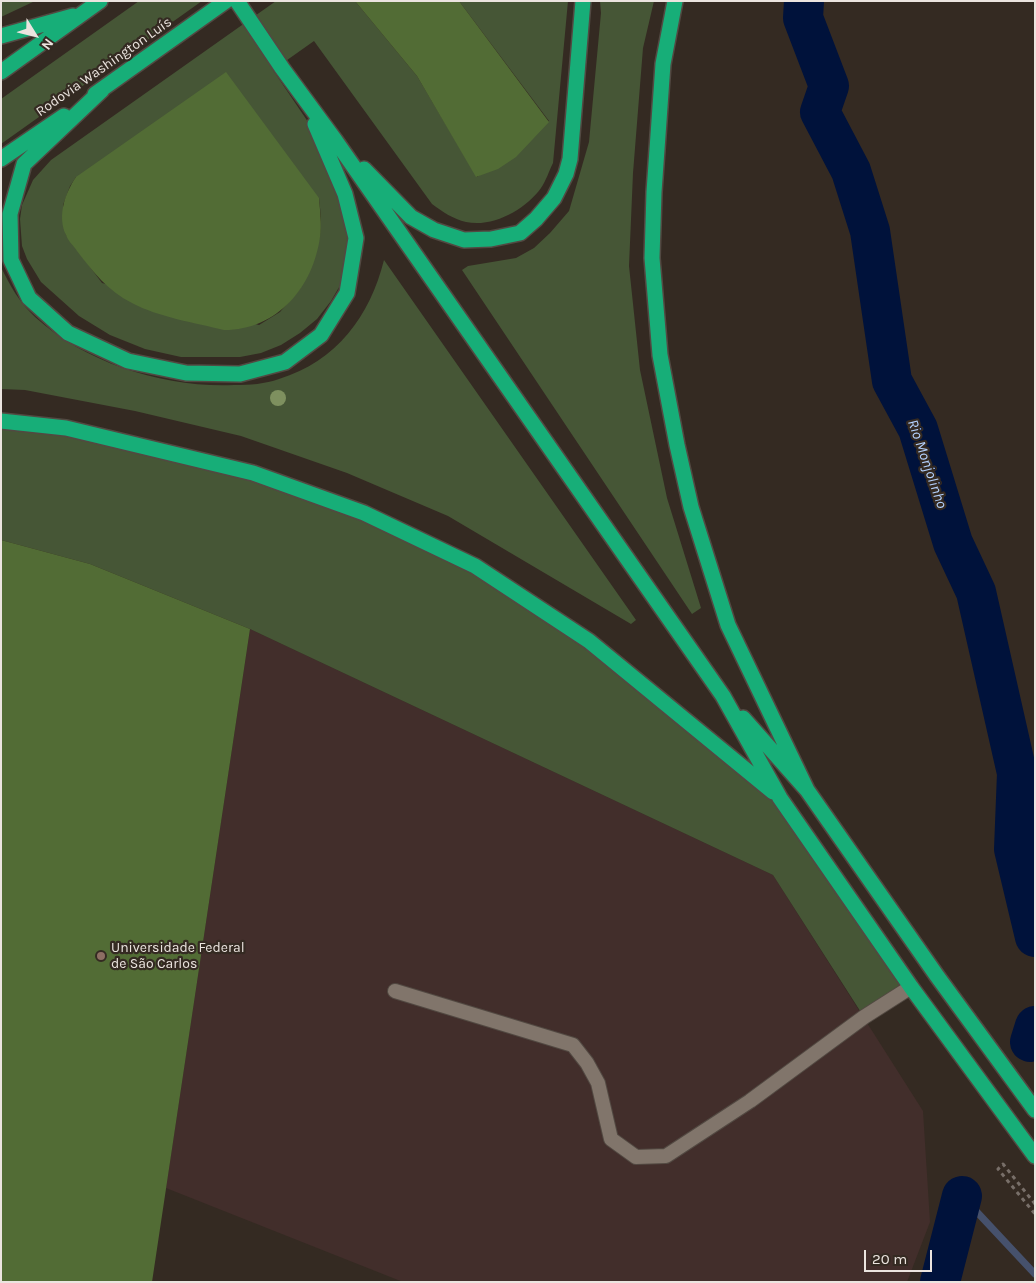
<!DOCTYPE html>
<meta charset="utf-8">
<style>
body{margin:0}
#map{position:relative;width:1036px;height:1283px;overflow:hidden;background:#342a22;font-family:Karla,sans-serif}
canvas{display:block}
.frame{position:absolute;inset:0;border:2px solid #ebe4df;pointer-events:none}
.north{position:absolute;left:10px;top:10px;width:50px;height:50px;-webkit-text-stroke:4px #342a22;paint-order:stroke;rotate:126deg;font-size:14px;font-weight:700;line-height:20px;text-align:center;color:#ebe4df}
.north::after{content:'';display:block;margin:auto;width:18px;height:22px;background:#ebe4df;clip-path:polygon(50% 0,100% 100%,50% 72%,0 100%)}
.scale{position:absolute;left:864px;top:1250px;width:68px;height:22px;box-sizing:border-box;border:2px solid #ebe4df;border-top:0;padding-left:6px;font-size:15px;line-height:18px;white-space:nowrap;color:#ebe4df;-webkit-text-stroke:4px #342a22;paint-order:stroke}
</style>
<div id="map">
<canvas width="1036" height="1283"></canvas>
<div class="frame"></div>
<div class="north">N</div>
<div class="scale">20 m</div>
</div>
<script>
const c = document.querySelector('canvas').getContext('2d');
c.lineJoin = 'round';
function fillPath(path, color) {
  c.fillStyle = color;
  c.fill(path, 'evenodd');
}
function strokePath(path, color, width, dash) {
  c.strokeStyle = color;
  c.lineWidth = width;
  c.lineCap = dash ? 'butt' : 'round';
  c.setLineDash(dash || []);
  c.stroke(path);
}
function label(font, color, halo, rows, align = 'center') {
  c.font = font + ' Karla,sans-serif';
  c.lineWidth = 4.5;
  c.setLineDash([]);
  c.textBaseline = 'middle';
  c.strokeStyle = halo;
  c.fillStyle = color;
  for (const [text, x, y, turn = 0] of rows) {
    c.save();
    c.translate(x, y);
    c.rotate((+turn || 0) * Math.PI / 180);
    c.textAlign = isNaN(turn) ? turn : align;
    if (halo) c.strokeText(text, 0, 0);
    c.fillText(text, 0, 0);
    c.restore();
  }
}
const industrial = new Path2D(`
 M250,629l523,246 150,236 7,111 -23,60h-504l-237,-94z`);
const green = new Path2D(`
 M1,1h34l-34,16z
 M139,1h63l-201,143v-45z
 M276,1h79l62,75 60,101 72,-56 -90,-120h109l-15,162c-4,8 -7,18 -12,25 -15,21 -48,40 -75,34 -13,-3 -23,-10 -34,-18l-118,-163 -41,29 58,86 22,61 -11,65 -11,19 -14,18 -17,14 -19,12 -20,8 -21,4h-59l-36,-8 -35,-14 -31,-19 -38,-34 -14,-23 -5,-13 -2,-27 2,-14 11,-25 18,-20zM76,177l243,21 2,19 -1,19 -20,53 -20,23 -21,13 -157,-42 -36,-48 -3,-30 7,-19z
 M600,1h54l-11,47 -10,125 -4,93 11,104 27,128 34,110 -9,6 -230,-344 6,-4 48,-8 18,-10 16,-15 19,-22 20,-69 12,-129z
 M384,260l252,360 -5,4 -183,-108 -101,-43 -106,-37 -106,-25 -110,-21 -24,-1v-122c9,19 19,36 34,50 52,47 130,71 199,68 16,0 31,-1 45,-6 58,-18 91,-63 105,-119z
 M1,421l252,52 222,93 114,75 191,157 131,189 -47,30 -91,-142 -523,-246 -160,-65 -89,-24z`);
const forest = new Path2D(`
 M355,1h104l90,121 -33,35 -18,12 -22,8 -59,-101z
 M226,72l93,126c1,13 3,26 1,39 -7,50 -42,93 -96,93 -28,-7 -66,-13 -92,-27 -24,-12 -39,-31 -55,-52 -3,-5 -9,-10 -11,-16 -9,-19 -1,-42 10,-58z
 M1,540l89,24 160,65 -98,653h-151z`);
const stream = new Path2D(`
 M962,1196l73,78`);
const river = new Path2D(`
 M804,1l-1,17 26,68 -9,26 31,59 19,60 22,150 26,48 35,114 23,49 41,181 -3,76 21,88
 M1030,1042l5,-16
 M940,1282l22,-86`);
const path = new Path2D(`
 M1035,1204l-32,-40 -5,5 37,45`);
const service = new Path2D(`
 M395,991l178,54 14,18 11,20 13,56 25,18 30,-1 84,-55 114,-84 47,-30`);
const motorway = new Path2D(`
 M237,1l45,67 53,72 388,556 57,102 131,189 124,169
 M675,1l-12,63 -9,128 -2,66 8,97 17,90 14,62 37,118 79,165
 M1,36l72,-20
 M1,72l99,-71
 M102,90l-78,74 -14,50 1,46 18,38 39,35 60,28 58,12 54,1 45,-12 36,-27 26,-42 9,-55 -11,-44 -30,-70
 M95,94l131,-93
 M1,159l63,-43
 M364,169l47,48 23,13 30,10 27,-1 29,-6 16,-14 18,-21 12,-24 4,-15 13,-158
 M1,421l65,7 187,45 111,40 111,53 114,75 184,151
 M743,718l64,72 130,186 98,134`);
const trees = [
 [278,398]
];
const markers = [
 [101,956,5,"#8d6e63"]
];
const streetNames = [
 ["Rodovia Washington Luís",104,67,-35]
];
const poiNames = [
 ["Universidade Federal",111,948],
 ["de São Carlos",111,964]
];
const waterNames = [
 ["Rio Monjolinho",927,464,71]
];
fillPath(industrial, '#422e2b');
fillPath(green, '#465636');
fillPath(forest, '#526c35');
strokePath(stream, '#46516c', 7);
strokePath(river, '#00123b', 40);
strokePath(service, '#524942', 16);
strokePath(motorway, '#524942', 18);
strokePath(path, '#786f69', 3, [4, 4]);
strokePath(service, '#81756b', 14);
strokePath(motorway, '#17ae78', 15);
c.fillStyle = '#7e905f';
for (const [x, y] of trees) {
  c.beginPath();
  c.arc(x, y, 8, 0, 2 * Math.PI);
  c.fill();
}
for (const [x, y, r, color] of markers) {
  const dot = new Path2D();
  dot.arc(x, y, r, 0, 2 * Math.PI);
  c.fillStyle = color;
  c.fill(dot);
  strokePath(dot, '#342a22', 2);
}
label('14px', '#ebe4df', '#342a22', streetNames);
label('14px', '#ebe4df', '#342a22', poiNames, 'left');
label('italic 15px', '#b3d0fc', '#342a22', waterNames);
</script>
